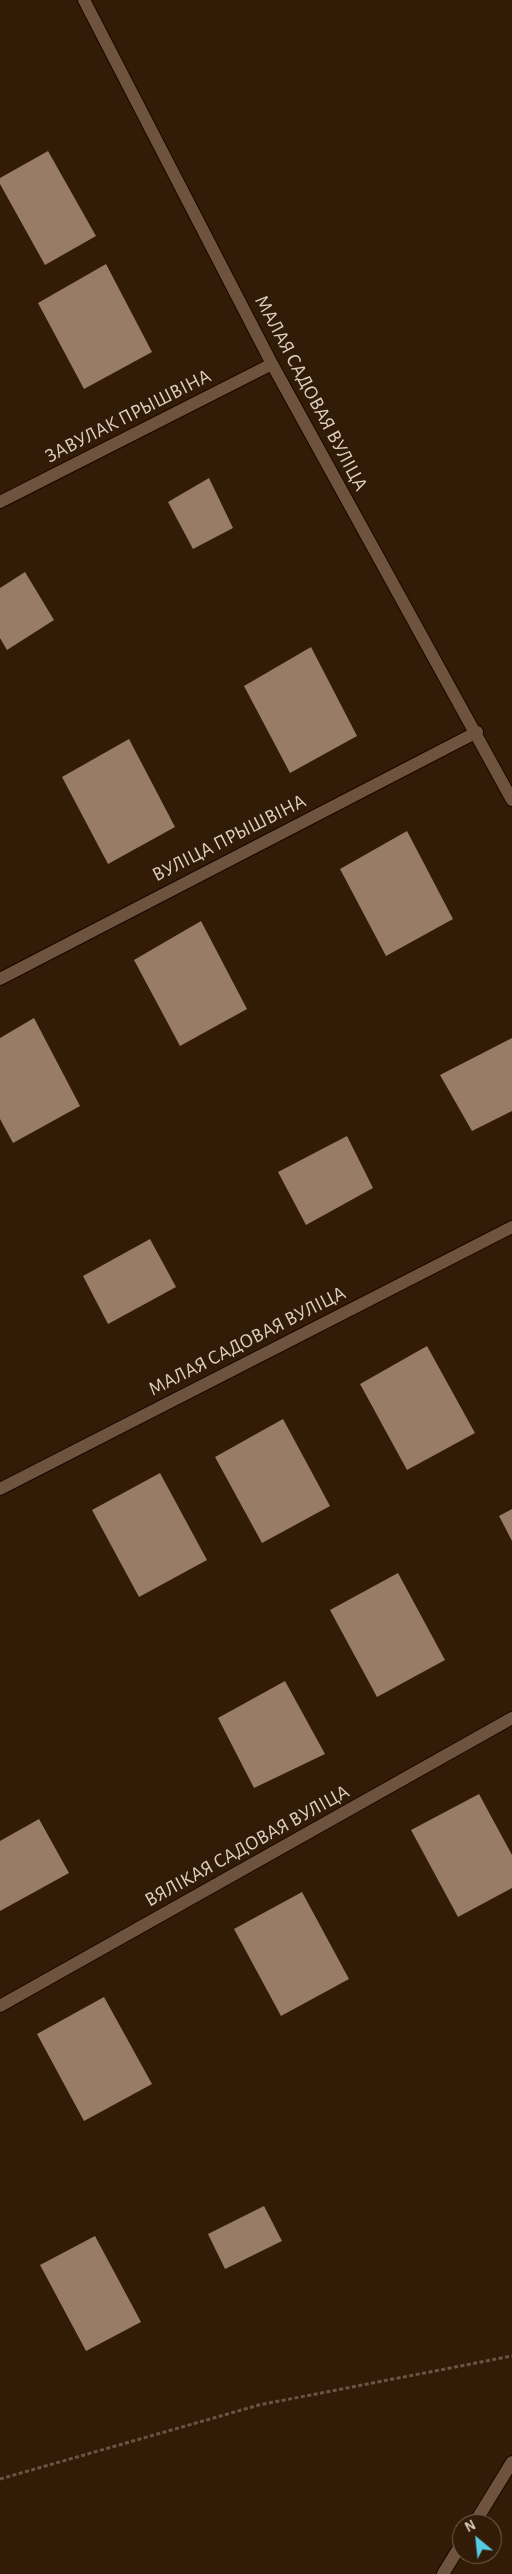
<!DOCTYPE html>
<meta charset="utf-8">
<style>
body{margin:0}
#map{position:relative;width:512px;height:2574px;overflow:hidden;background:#321c07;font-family:"Alegreya Sans",sans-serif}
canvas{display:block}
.north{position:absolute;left:452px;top:2514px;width:50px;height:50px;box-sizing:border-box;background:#321c07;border:1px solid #776452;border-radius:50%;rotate:332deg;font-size:14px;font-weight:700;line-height:20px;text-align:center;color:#decfc3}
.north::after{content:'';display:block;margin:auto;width:18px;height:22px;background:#58c9e4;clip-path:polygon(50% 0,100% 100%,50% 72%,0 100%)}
</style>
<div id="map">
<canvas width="512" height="2574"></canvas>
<div class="north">N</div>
</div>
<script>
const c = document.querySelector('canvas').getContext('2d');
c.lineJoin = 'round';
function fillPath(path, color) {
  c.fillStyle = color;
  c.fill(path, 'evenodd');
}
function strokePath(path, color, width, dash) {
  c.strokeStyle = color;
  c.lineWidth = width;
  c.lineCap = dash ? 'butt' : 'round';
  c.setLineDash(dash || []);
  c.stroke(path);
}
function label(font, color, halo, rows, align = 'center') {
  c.font = font + ' "Alegreya Sans",sans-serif';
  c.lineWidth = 5;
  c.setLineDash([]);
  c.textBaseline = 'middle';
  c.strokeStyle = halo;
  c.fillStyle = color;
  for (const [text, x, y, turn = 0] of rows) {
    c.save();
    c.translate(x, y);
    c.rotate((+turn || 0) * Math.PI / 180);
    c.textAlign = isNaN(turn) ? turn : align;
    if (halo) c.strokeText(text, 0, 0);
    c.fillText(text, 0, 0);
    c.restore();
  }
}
const building = new Path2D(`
 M48,151l48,85 -51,29 -45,-81v-6z
 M106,264l46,88 -68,37 -46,-86z
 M209,478l24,50 -40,21 -25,-47z
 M25,572l29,48 -47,30 -7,-12v-50z
 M311,647l46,89 -67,37 -46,-87z
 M129,739l46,88 -67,37 -46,-87z
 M407,831l46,88 -67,37 -46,-87z
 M201,921l46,88 -67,37 -46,-86z
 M34,1018l46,88 -67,37 -13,-24v-81z
 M512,1038v73l-40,20 -32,-56z
 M347,1136l26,52 -67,37 -28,-53z
 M150,1239l26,48 -68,37 -25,-48z
 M427,1346l48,87 -68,37 -47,-86z
 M283,1419l47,87 -68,37 -47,-86z
 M160,1473l47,87 -68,37 -47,-87z
 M512,1509v32l-13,-25z
 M398,1573l47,87 -68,37 -47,-87z
 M285,1681l40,73 -71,34 -36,-70z
 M479,1794l33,61v33l-54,29 -47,-87z
 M39,1819l30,54 -69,38v-70z
 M302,1892l47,87 -68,37 -47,-87z
 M104,1997l48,87 -68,37 -47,-87z
 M264,2206l18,35 -57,28 -17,-35z
 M95,2236l46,86 -55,29 -46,-86z`);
const path = new Path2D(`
 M0,2479l259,-74 253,-49`);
const minor = new Path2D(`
 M84,0l188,364 240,436
 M0,502l272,-138
 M0,979l477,-247
 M0,1489l512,-262
 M0,2006l512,-288
 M474,2524l38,-62
 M443,2574l19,-31`);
const streetNames = [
 ["МАЛАЯ САДОВАЯ ВУЛІЦА",311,393,62],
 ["ЗАВУЛАК ПРЫШВІНА",128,416,-27],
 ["ВУЛІЦА ПРЫШВІНА",229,838,-27],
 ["МАЛАЯ САДОВАЯ ВУЛІЦА",247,1341,-27],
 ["ВЯЛІКАЯ САДОВАЯ ВУЛІЦА",247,1846,-29]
];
fillPath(building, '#987c65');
strokePath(minor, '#190600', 14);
strokePath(path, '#695543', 3, [4, 2.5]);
strokePath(minor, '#6e543e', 12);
label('20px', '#decfc3', '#321c07', streetNames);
</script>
